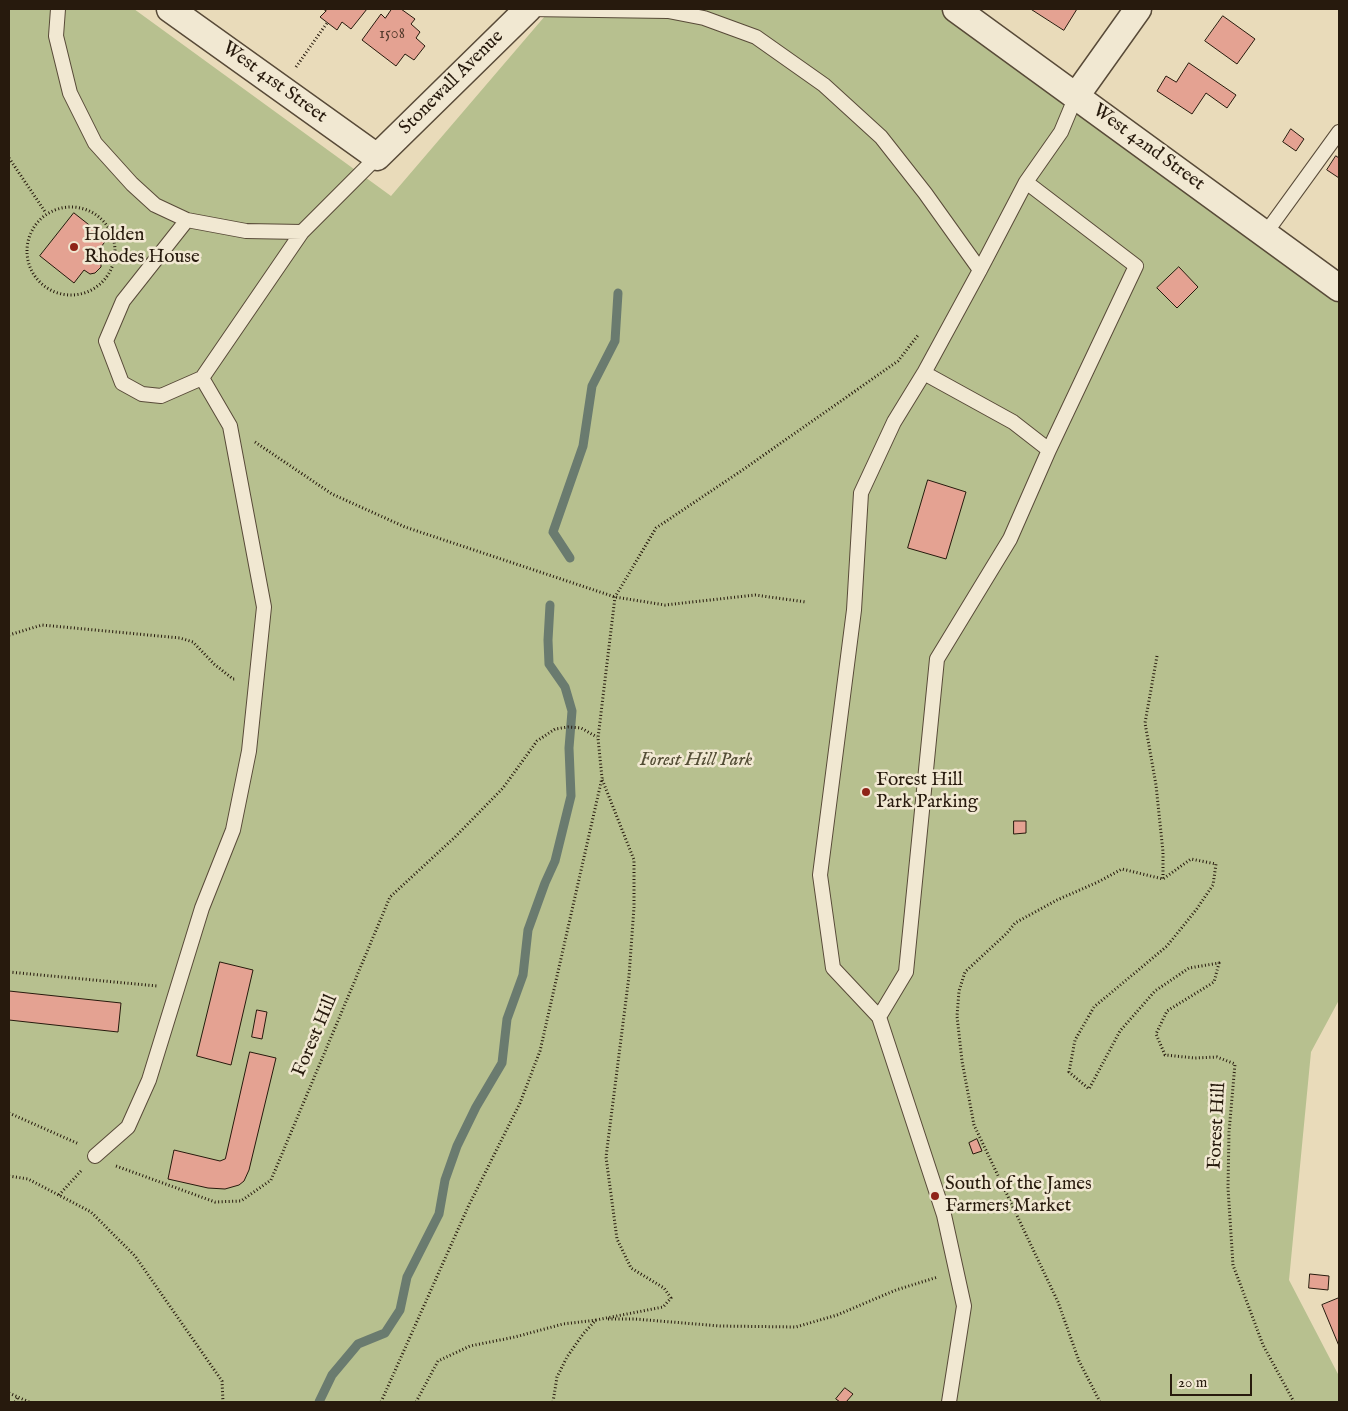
<!DOCTYPE html>
<style>
body{margin:0}
#map{position:relative;width:1348px;height:1411px;overflow:hidden;background:#e9dbba;font-family:"IM FELL English",serif}
canvas{display:block}
.frame{position:absolute;inset:0;border:10px solid #271a0d;pointer-events:none}
.scale{position:absolute;left:1170px;top:1374px;width:82px;height:22px;box-sizing:border-box;border:2px solid #271a0d;border-top:0;padding-left:6px;font-size:15px;line-height:18px;white-space:nowrap;color:#271a0d;-webkit-text-stroke:4px #f1e8d2;paint-order:stroke}
</style>
<div id="map">
<canvas width="1348" height="1411"></canvas>
<div class="frame"></div>
<div class="scale">20 m</div>
</div>
<script>
const c = document.querySelector('canvas').getContext('2d');
c.lineJoin = 'round';
function fillPath(path, color) {
  c.fillStyle = color;
  c.fill(path, 'evenodd');
}
function strokePath(path, color, width, dash) {
  c.strokeStyle = color;
  c.lineWidth = width;
  c.lineCap = dash ? 'butt' : 'round';
  c.setLineDash(dash || []);
  c.stroke(path);
}
function label(font, color, halo, rows, align = 'center') {
  c.font = font + ' "IM FELL English",serif';
  c.lineWidth = 5;
  c.setLineDash([]);
  c.textBaseline = 'middle';
  c.strokeStyle = halo;
  c.fillStyle = color;
  for (const [text, x, y, turn = 0] of rows) {
    c.save();
    c.translate(x, y);
    c.rotate((+turn || 0) * Math.PI / 180);
    c.textAlign = isNaN(turn) ? turn : align;
    if (halo) c.strokeText(text, 0, 0);
    c.fillText(text, 0, 0);
    c.restore();
  }
}
const green = new Path2D(`
 M9,9h125l257,187 160,-187h405l383,279v712l-28,52 -22,228 50,96v26h-1330z`);
const stream = new Path2D(`
 M570,558l-17,-26 30,-86 9,-60 23,-45 3,-48
 M319,1402l13,-27 26,-31 27,-11 15,-23 7,-33 32,-63 6,-34 12,-34 19,-39 26,-44 5,-44 16,-44 5,-45 17,-47 10,-22 16,-65 -2,-48 3,-37 -7,-24 -16,-23 -1,-24 2,-35`);
const building = new Path2D(`
 M323,9h44l-16,20 -9,-7 -5,8 -17,-13 6,-6z
 M392,9h9l14,10 -4,5 9,8 -4,6 9,8 -11,14 -9,-6 -9,12 -34,-26 19,-26 4,4z
 M1031,9h46l-13,21z
 M1223,16l32,23 -18,25 -32,-23z
 M1189,63l47,32 -9,13 -21,-15 -14,21 -35,-23 9,-15 10,6z
 M1291,129l13,10 -8,12 -13,-9z
 M1336,156l3,2v20l-12,-8z
 M74,213l33,26 -12,16 6,4v8l-6,6 -5,1 -6,-4 -10,13 -34,-27z
 M1179,267l19,20 -21,21 -20,-20z
 M928,480l38,12 -20,67 -38,-11z
 M1014,821h12v12l-12,1z
 M220,962l33,8 -22,95 -34,-9z
 M9,991l112,12 -3,29 -109,-12z
 M257,1010l10,2 -5,27 -10,-2z
 M250,1052l26,6 -27,112 -5,11 -5,4 -14,4 -17,-1 -40,-9 6,-29 46,11 5,-2z
 M977,1139l5,12 -9,3 -4,-11z
 M1310,1274l19,2 -1,14 -19,-2z
 M1339,1298v48l-17,-41z
 M845,1388l8,6 -7,8h-6l-4,-3z`);
const path = new Path2D(`
 M296,67l31,-44
 M9,158l37,55
 M27 251a44 44 0 1 1 88 0a44 44 0 1 1-88 0Z
 M255,442l77,52 73,33 210,70 50,8 90,-10 51,7
 M9,635l33,-10 138,13 13,4 21,22 19,15h3
 M1157,656l-12,67 11,62 7,67v27
 M9,972l148,14
 M9,1113l70,31
 M116,1166l99,36 26,-1 30,-21 119,-283 65,-60 48,-49 34,-47 18,-12 13,-2 13,1 16,9
 M9,1176l19,3 63,33 44,44 87,125 1,21
 M59,1195l22,-24
 M608,1319h27l85,7 76,1 41,-12 59,-25 42,-13
 M9,1393l20,9
 M15,1402l3,-5
 M381,1402l87,-195 52,-104 20,-52 62,-273 -4,-40 17,-141 41,-69 85,-57 157,-110 21,-27
 M416,1402l22,-41 32,-15 45,-9 48,-13 34,-4
 M553,1402l4,-25 10,-20 16,-23 13,-14 67,-13 8,-9 -7,-10 -33,-20 -14,-29 -11,-82 23,-181 5,-69v-47l-32,-81
 M1100,1402l-21,-41 -21,-59 -84,-177 -12,-64 -5,-45 2,-25 6,-19 42,-39 8,-10 42,-23 41,-18 24,-13 41,10 28,-20 25,5 -3,21 -17,25 -29,36 -73,61 -19,33 -6,32 20,17 31,-58 35,-40 34,-23 30,-5 -5,19 -47,29 -11,23 9,21 30,3 22,-1 18,7 -6,68 -1,56 5,77 30,80 31,57`);
const lane = new Path2D(`
 M58,9l-2,27 14,57 25,50 37,41 23,21 32,15 59,11 56,1 75,-75
 M528,9l140,2 36,7 52,19 68,48 57,52 44,56 55,77
 M1026,182l110,84 -87,184
 M187,220l-64,81 -17,40 16,42 20,11 19,2 41,-18 100,-146
 M1265,234l74,-102
 M924,373l56,-103 46,-88 35,-50 15,-36
 M879,1017l27,-45 31,-313 73,-120 39,-89 -36,-28 -89,-49 -30,49 -33,71 -7,117 -34,265 13,93 46,49 65,198 20,91 -15,96
 M95,1156l33,-29 21,-47 53,-172 31,-78 16,-79 15,-144 -34,-181 -28,-48`);
const street = new Path2D(`
 M170,9l207,148 151,-148
 M956,9l383,279
 M1076,96l62,-87`);
const markers = [
 [74,247,5,"#8f2418"],
 [866,792,5,"#8f2418"],
 [935,1196,5,"#8f2418"]
];
const numberNames = [
 ["1508",392,35]
];
const streetNames = [
 ["West 41st Street",274,83,36],
 ["Stonewall Avenue",452,83,-45],
 ["West 42nd Street",1148,148,36],
 ["Forest Hill",316,1036,-67],
 ["Forest Hill",1218,1126,-87]
];
const poiNames = [
 ["Holden",84,236],
 ["Rhodes House",84,258],
 ["Forest Hill",876,781],
 ["Park Parking",876,803],
 ["South of the James",945,1185],
 ["Farmers Market",945,1207]
];
const parkNames = [
 ["Forest Hill Park",696,761]
];
fillPath(green, '#b7c08f');
strokePath(stream, '#6a7b6f', 9);
fillPath(building, '#e4a292');
strokePath(building, '#271a0d', 1);
strokePath(lane, '#584a38', 16);
strokePath(street, '#584a38', 29);
strokePath(path, '#271a0d', 3, [1, 2.5]);
strokePath(lane, '#f1e8d2', 14);
strokePath(street, '#f1e8d2', 26);
for (const [x, y, r, color] of markers) {
  const dot = new Path2D();
  dot.arc(x, y, r, 0, 2 * Math.PI);
  c.fillStyle = color;
  c.fill(dot);
  strokePath(dot, '#f1e8d2', 2);
}
label('16px', '#563c2e', null, numberNames);
label('19px', '#271a0d', '#f1e8d2', streetNames);
label('19px', '#271a0d', '#f1e8d2', poiNames, 'left');
label('italic 19px', '#524c34', '#f1e8d2', parkNames);
</script>
